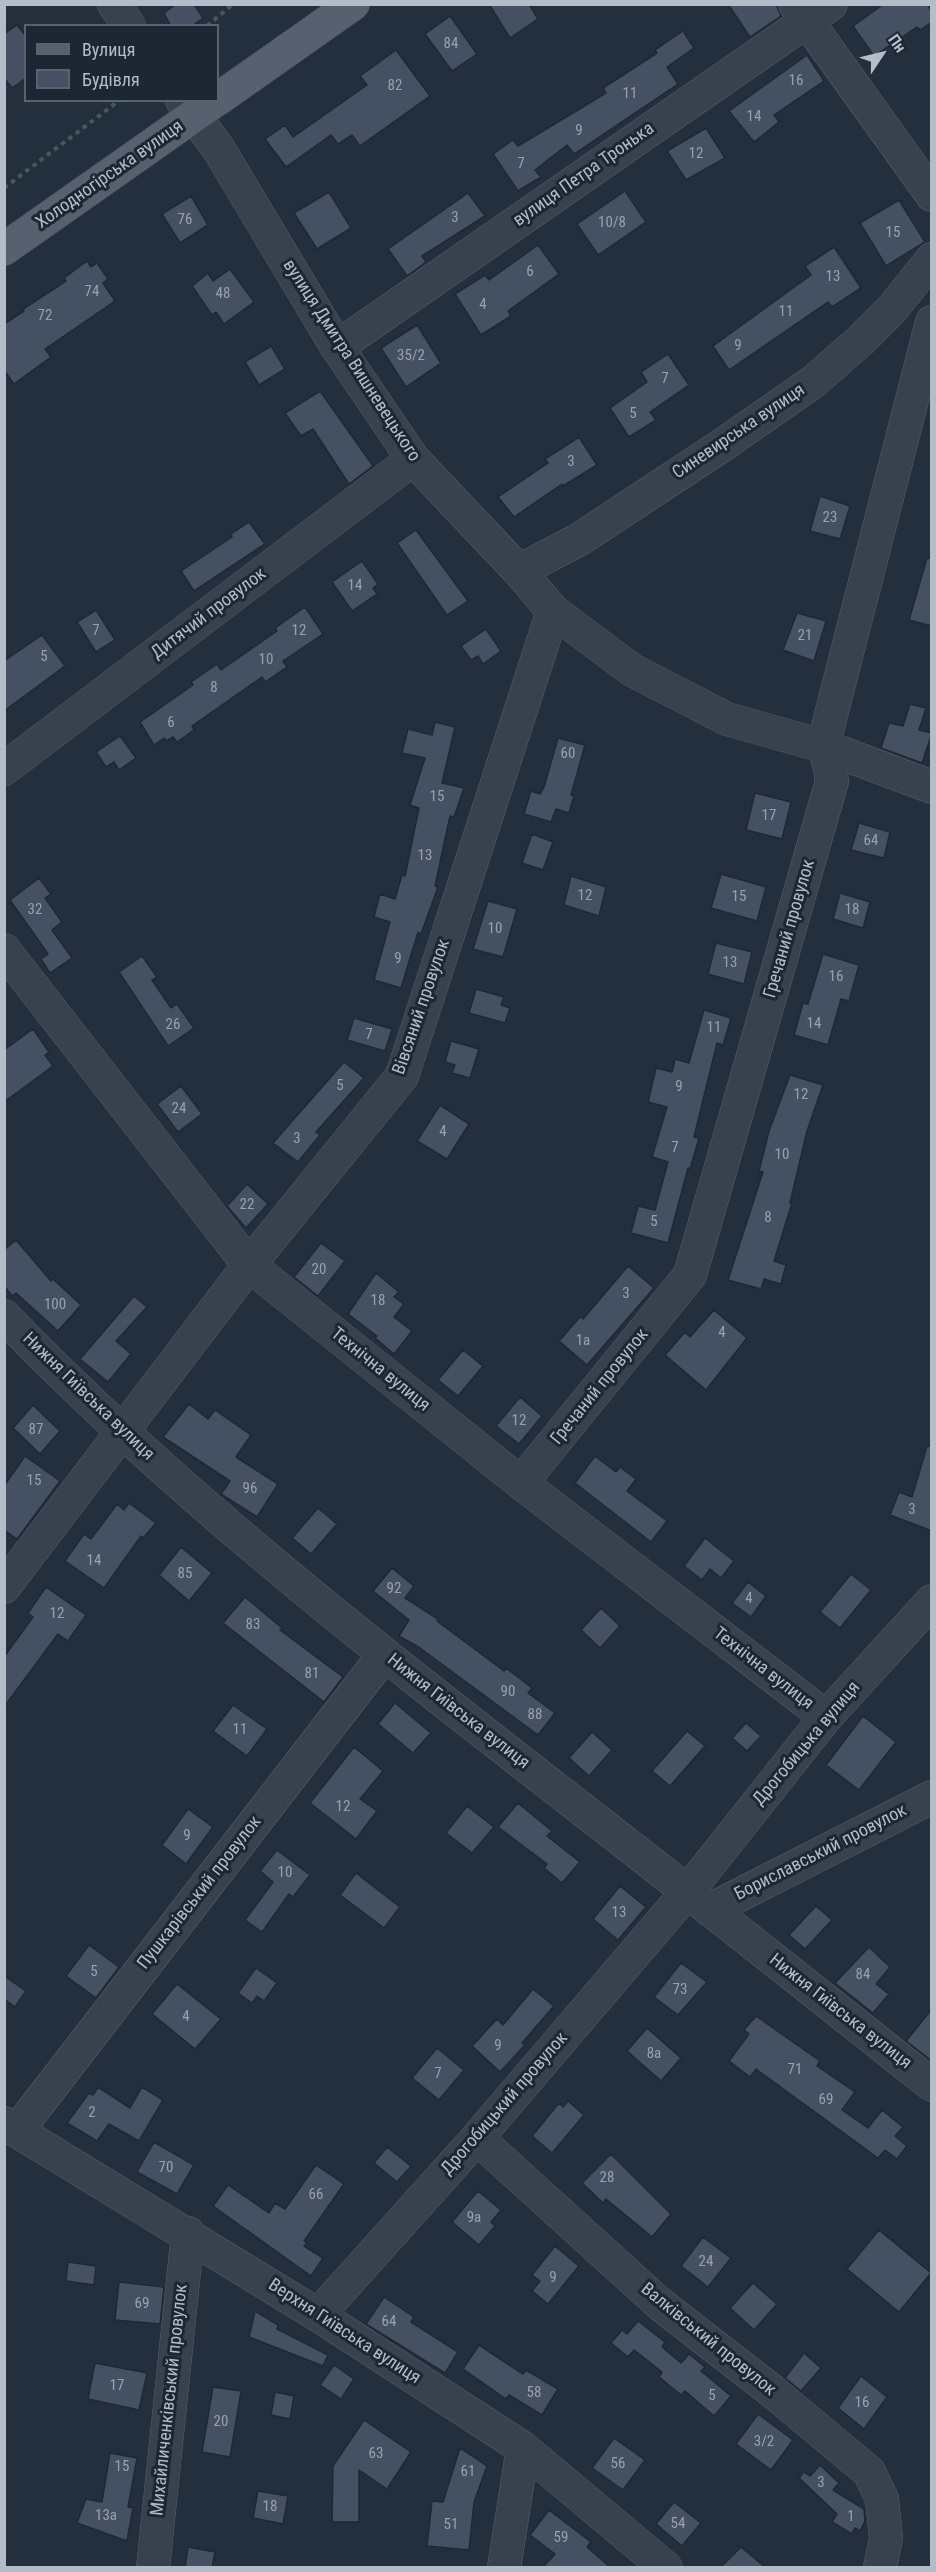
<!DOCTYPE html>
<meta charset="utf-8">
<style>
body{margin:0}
#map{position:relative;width:936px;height:2572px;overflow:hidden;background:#242f3e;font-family:"Roboto Condensed",sans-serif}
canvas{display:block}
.frame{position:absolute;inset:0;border:6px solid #b4bcc9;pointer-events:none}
.legend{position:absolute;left:24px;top:24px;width:195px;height:78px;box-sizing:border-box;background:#1d2633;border:2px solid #59626f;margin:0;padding:8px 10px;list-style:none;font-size:18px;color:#b4bcc9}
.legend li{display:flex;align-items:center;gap:12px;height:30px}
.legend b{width:30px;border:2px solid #59626f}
.north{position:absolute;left:852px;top:24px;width:60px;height:60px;-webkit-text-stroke:4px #1d2633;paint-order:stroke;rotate:55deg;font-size:16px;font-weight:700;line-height:24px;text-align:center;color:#b4bcc9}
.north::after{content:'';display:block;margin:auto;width:21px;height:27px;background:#b4bcc9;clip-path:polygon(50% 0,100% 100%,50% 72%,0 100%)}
</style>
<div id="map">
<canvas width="936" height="2572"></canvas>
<div class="frame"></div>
<ul class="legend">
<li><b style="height:8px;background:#56606e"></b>Вулиця</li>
<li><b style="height:16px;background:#455162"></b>Будівля</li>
</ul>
<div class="north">Пн</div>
</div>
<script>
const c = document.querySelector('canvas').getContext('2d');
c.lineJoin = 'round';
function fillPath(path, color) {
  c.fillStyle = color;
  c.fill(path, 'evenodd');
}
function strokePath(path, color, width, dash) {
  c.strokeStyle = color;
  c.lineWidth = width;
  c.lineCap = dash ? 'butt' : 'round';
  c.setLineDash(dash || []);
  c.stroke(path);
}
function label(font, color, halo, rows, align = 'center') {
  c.font = font + ' "Roboto Condensed",sans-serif';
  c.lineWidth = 6;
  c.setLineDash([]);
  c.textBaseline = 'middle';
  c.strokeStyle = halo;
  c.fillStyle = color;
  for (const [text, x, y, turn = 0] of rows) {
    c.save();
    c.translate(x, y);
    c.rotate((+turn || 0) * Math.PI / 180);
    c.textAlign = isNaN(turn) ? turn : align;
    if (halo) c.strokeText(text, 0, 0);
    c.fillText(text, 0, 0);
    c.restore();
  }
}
const building = new Path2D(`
 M176,4h18l9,14 -11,8h-21l-7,-13z
 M489,4h40l9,15 -28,19z
 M728,4h48l5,12 -31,21z
 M884,4h43l5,8v10l-12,8 -3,-3 -43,29 -21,-30z
 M450,16l27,38 -25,17 -27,-37z
 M17,25l9,11v42l-14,10 -8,-10v-44z
 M683,31l11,17 -27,19 11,17 -104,70 -7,-9 -32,25 6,7 -23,14 -25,-37 20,-14 5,6 88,-53 -3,-5 54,-35 -2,-3z
 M396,50l34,46 -70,50 -8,-11 -14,9 -7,-9 -45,32 -21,-28 20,-14 8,12 74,-52 -7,-9z
 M807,55l17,26 -50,34 5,7 -25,20 -25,-31z
 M706,128l19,30 -39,22 -19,-29z
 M625,191l21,31 -48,33 -21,-31z
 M329,192l22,36 -34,21 -23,-36z
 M468,193l17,23 -63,40 4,6 -19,14 -19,-27z
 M191,196l17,29 -28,18 -18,-29z
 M899,200l26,42 -39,24 -26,-43z
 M538,245l21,29 -51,37 3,5 -30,19 -26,-41 30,-19 4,5z
 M834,247l27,41 -29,19 -4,-5 -99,68 -16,-24 98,-71 -6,-9z
 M87,261l4,6 6,-4 11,16 -5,4 12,18 -70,48 6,8 -37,27 -10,-14v-46l20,-13 -1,-2 43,-28 -2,-3z
 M230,269l24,33 -30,22 -8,-12 -4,3 -20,-29 16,-13 5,8z
 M417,325l24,38 -35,24 -25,-39z
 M271,346l14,23 -26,16 -14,-23z
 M668,354l21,31 -39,27 6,8 -27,17 -19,-29 37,-26 -6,-10z
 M320,391l53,75 -24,18 -36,-55 -12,7 -16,-23z
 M579,437l18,28 -34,21 -1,-2 -48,33 -16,-20 50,-34 -3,-4z
 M820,496l30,10 -10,33 -30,-8z
 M249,522l16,22 -71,47 -13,-20 51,-34 -1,-3z
 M416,530l52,71 -21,14 -50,-72z
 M927,558l5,1v67l-23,-6z
 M362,561l16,23 -5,4 4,6 -25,17 -20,-29z
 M305,607l18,27 -40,27 4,6 -22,15 -3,-5 -70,49 2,4 -17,12 -4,-5 -7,4 -2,-3 -10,7 -14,-23 53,-37 -2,-3 26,-18 4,6 56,-39 -2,-3z
 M96,610l19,30 -19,12 -19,-30z
 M797,613l29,8 -12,40 -31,-11z
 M486,629l15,22 -18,13 -5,-8 -7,4 -10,-14z
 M42,635l23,31 -61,45v-50z
 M910,704l16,4 -7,22 13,3 -10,30 -41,-15 8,-25 14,3z
 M435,722l20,5 -13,56 22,5 -10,29 -4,-1 -15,70 3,1 -17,47 -3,-2 -17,56 -27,-8 16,-58 -16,-5 6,-23 15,5 7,-24 3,1 14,-68 -9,-3 15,-47 -23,-5 6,-24 24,6z
 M120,736l16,22 -17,12 -5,-8 -8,5 -10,-15z
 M558,738l27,7 -14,50 3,1 -5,17 -13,-4 -5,13 -27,-8 7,-23 9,3 4,-7z
 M755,793l36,9 -9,37 -36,-9z
 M859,823l31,9 -6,26 -33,-8z
 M532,834l21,8 -10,28 -21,-7z
 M721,874l45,13 -9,34 -46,-13z
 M571,876l35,11 -7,29 -35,-11z
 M39,878l12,16 -6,4 17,24 -10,8 20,28 -22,15 -9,-14 7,-5 -38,-54z
 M840,893l30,9 -7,26 -30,-9z
 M488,901l29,8 -14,48 -30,-8z
 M716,943l36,9 -8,32 -36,-10z
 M823,954l36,11 -10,36 -8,-2 -13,46 -34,-10 9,-32 5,1z
 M142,956l15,21 -5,3 19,28 6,-4 17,24 -26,18 -49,-74z
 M476,989l28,8 -3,8 9,3 -5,15 -36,-10z
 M704,1010l27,8 -8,27 -6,-2 -23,94 5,1 -9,31 -2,-1 -20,75 -37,-10 7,-27 17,4 13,-48 -16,-5 15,-50 -19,-5 8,-34 16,4 3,-13 14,4z
 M354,1018l38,11 -7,22 -38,-11z
 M33,1029l16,23 -4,3 8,11 -49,36v-52z
 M451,1041l28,8 -9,29 -18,-5 3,-8 -10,-3z
 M344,1062l20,16 -48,54 4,3 -22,27 -25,-19z
 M790,1075l33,10 -16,46 -17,72h2l-18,58 12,4 -5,19 -17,-5 -3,10 -33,-9 35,-108 -4,-1 10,-40z
 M181,1086l21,28 -24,18 -21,-28z
 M440,1105l29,19 -22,35 -30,-18z
 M247,1184l21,20 -22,24 -19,-22z
 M16,1240l35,41 2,-2 28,26 -23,26 -42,-38 -4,3 -8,-10v-36z
 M321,1243l24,18 -27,35 -24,-19z
 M628,1266l26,22 -67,77 -28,-24 21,-24 3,2z
 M376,1273l23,19 -5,5 10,7 -10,13 18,14 -18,23 -19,-16 2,-2 -29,-22z
 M134,1296l13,11 -31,34 15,13 -23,28 -28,-23z
 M714,1310l33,28 -41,52 -41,-35 20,-23 5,5z
 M463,1350l20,16 -25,30 -20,-16z
 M520,1397l22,19 -23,28 -23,-18z
 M189,1404l19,15 7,-9 36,25 -15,22 42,27 -21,33 -36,-23 9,-13 -67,-44z
 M33,1405l27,26 -20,23 -27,-26z
 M927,1446l5,1v84l-42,-16 9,-23 13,5z
 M25,1456l35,25 -43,58 -13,-9v-44z
 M595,1456l21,16 4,-5 16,12 -9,12 40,30 -16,21 -76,-59z
 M129,1503l27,20 -13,15 -2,-2 -37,52 -39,-27 19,-27 7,5 26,-35 7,6z
 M318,1508l19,16 -26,30 -19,-16z
 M705,1538l29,23 -13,17 -11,-9 -8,11 -18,-14z
 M181,1547l31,26 -23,28 -30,-26z
 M392,1568l22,18 -9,12 33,21 -1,2 67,50 2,-3 26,20 -4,5 27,20 -17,22 -118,-87 -21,-12 10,-16 -36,-29z
 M851,1574l20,16 -31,38 -20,-16z
 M748,1582l18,14 -15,21 -19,-14z
 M46,1587l40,28 -18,26 -10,-7 -54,73v-50l29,-40 -5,-4z
 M245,1597l37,31 -2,2 63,47 -19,25 -101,-79z
 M601,1608l19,18 -20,22 -19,-18z
 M395,1703l36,30 -18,20 -35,-29z
 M233,1705l34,24 -20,27 -34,-25z
 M863,1716l33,26 -37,48 -33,-25z
 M746,1723l15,13 -14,15 -15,-13z
 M687,1731l18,15 -35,40 -18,-15z
 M592,1732l20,18 -23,26 -20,-18z
 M354,1747l29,24 -23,28 17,12 -21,28 -46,-36z
 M518,1803l34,28 -5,5 33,26 -18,21 -18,-15 3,-4 -49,-37z
 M467,1806l27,21 -22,26 -26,-20z
 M188,1809l25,18 -27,37 -24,-19z
 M277,1850l33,25 -17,22 -4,-3 -27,38 -17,-12 28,-38 -13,-11z
 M356,1873l44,34 -16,21 -44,-33z
 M620,1886l26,21 -28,33 -25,-21z
 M816,1906l16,14 -27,29 -16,-14z
 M89,1945l30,22 -23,31 -30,-22z
 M869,1947l21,20 -14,17 13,10 -16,19 -38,-30z
 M681,1963l26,19 -29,33 -24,-18z
 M256,1968l21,15 -13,18 -7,-5 -5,7 -14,-10z
 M4,1976l22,15 -11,16 -11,-8z
 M177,1984l44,35 -26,30 -43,-35z
 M533,1989l21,17 -32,37 3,2 -25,27 -28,-26 25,-27 6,6z
 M932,2009v52l-26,-20z
 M756,2016l64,45 -3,5 38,26 -13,18 26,18 14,-18 21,17 -8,9 12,10 -10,13 -12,-9 -7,8 -122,-89 -6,8 -21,-16 20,-27 -5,-4z
 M647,2028l34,30 -20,23 -34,-30z
 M437,2048l27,22 -25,30 -27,-22z
 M98,2087l32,21 12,-21 21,13 -24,41 -30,-17 -12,17 -30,-18 22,-30 4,2z
 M568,2101l16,14 -32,38 -20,-17 27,-33 4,4z
 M154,2142l40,23 -17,29 -40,-22z
 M387,2147l24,19 -14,16 -23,-19z
 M611,2154l60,60 -19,23 -46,-38 -3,4 -21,-20z
 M316,2165l28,19 -40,57 3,2 -3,3 19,12 -12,18 -98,-70 15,-21 41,28 6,-10 10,6z
 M478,2191l23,19 -10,12 4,4 -16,19 -27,-23z
 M879,2230l52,43 -32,39 -52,-43z
 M703,2237l28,21 -23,29 -27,-21z
 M555,2246l24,20 -31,38 -16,-13 8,-10 -8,-6z
 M68,2262l28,4 -2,19 -28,-4z
 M119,2282l45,5 -4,37 -45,-4z
 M753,2283l24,21 -23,26 -24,-22z
 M384,2297l30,20 -3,5 47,30 -13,21 -79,-49z
 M255,2311l23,14 -1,4 51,26 -5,11 -74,-29z
 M638,2321l27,21 -3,5 19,16 8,-9 16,13 -4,4 30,25 -17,20 -29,-25 -4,4 -22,-18 3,-5 -28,-22 -6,7 -17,-14 11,-13 5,4z
 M479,2345l44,29 3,-4 32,19 -16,26 -33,-20 -3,4 -43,-30z
 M804,2353l17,15 -20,23 -16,-13z
 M95,2363l52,10 -8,37 -51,-11z
 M334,2365l20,14 -13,20 -21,-14z
 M861,2376l26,21 -23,32 -26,-21z
 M213,2387l28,4 -11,66 -28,-5z
 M275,2392l19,4 -4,23 -19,-4z
 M758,2414l35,26 -22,30 -35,-26z
 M364,2420l47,32 -24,37 -28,-19v52h-27l1,-56z
 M614,2438l31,22 -22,30 -31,-22z
 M460,2448l27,18 -13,36 -5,48 -42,-4 5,-45 11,1z
 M110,2453l27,5 -9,49 5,1 -6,33 -50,-18 9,-24 16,3z
 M820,2465l19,18 -6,7 31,19 1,12 -5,10 -5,-3 -3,6 -20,-12 5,-8 -38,-36 5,-6 6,4z
 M258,2491l30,5 -5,28 -30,-6z
 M674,2502l27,21 -19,23 -26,-22z
 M549,2510l42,32 -4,5 24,21h-69l13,-14 -25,-19z
 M188,2547l27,5 -3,16h-27z
 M741,2547l25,21h-46z`);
const path = new Path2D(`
 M207,26l26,-22
 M4,188l116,-88`);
const minor = new Path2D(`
 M114,4l15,22
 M795,4l137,191
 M182,100l36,48 119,199 76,112 106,112 34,40 79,59 95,49 96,27 109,41
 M337,347l494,-343
 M519,571l61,-32 141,-93 92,-64 48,-42 31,-31 40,-50
 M4,769l409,-310
 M4,950l245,315 272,218 305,234
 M4,1316c171,177 367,329 561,480 123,95 245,192 367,289
 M521,1483l169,-208 142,-494 -3,-18 -6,-17 109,-424
 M4,1587l245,-322 153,-189 151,-465
 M710,1910l222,-113
 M4,2123l314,192 205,133 143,120
 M17,2131l367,-476
 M477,2138l183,166 112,87 97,81 13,27 4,39 -6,30
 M318,2315l159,-177 211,-247 138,-174 106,-116
 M153,2568l35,-335
 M504,2568l19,-120`);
const major = new Path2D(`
 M218,99l135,-95
 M4,249l212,-149`);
const numberNames = [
 ["84",451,44],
 ["16",796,81],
 ["82",395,86],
 ["11",630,94],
 ["14",754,117],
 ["9",579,131],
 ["12",696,154],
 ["7",521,164],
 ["3",455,218],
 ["76",185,220],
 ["10/8",612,223],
 ["15",893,233],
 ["6",530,272],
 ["13",833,277],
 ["74",92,292],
 ["48",223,294],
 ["4",483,305],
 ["11",786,312],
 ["72",45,316],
 ["9",738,346],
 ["35/2",411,356],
 ["7",665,379],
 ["5",633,414],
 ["3",571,462],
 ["23",830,518],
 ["14",355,586],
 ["7",96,631],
 ["12",299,631],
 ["21",805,636],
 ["5",44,657],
 ["10",266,660],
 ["8",214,688],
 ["6",171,723],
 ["60",568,754],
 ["15",437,797],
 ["17",769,816],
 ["64",871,841],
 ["13",425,856],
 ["12",585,896],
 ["15",739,897],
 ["32",35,910],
 ["18",852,910],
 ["10",495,929],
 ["9",398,959],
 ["13",730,963],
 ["16",836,977],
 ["14",814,1024],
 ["26",173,1025],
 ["11",714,1028],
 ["7",369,1035],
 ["5",340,1086],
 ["9",679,1087],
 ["12",801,1095],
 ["24",179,1109],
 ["4",443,1132],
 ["3",297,1139],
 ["7",675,1148],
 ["10",782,1155],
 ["22",247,1205],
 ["8",768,1218],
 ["5",654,1222],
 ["20",319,1270],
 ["3",626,1294],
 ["18",378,1301],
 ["100",55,1305],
 ["4",722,1333],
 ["1а",583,1341],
 ["12",519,1421],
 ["87",36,1430],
 ["15",34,1481],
 ["96",250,1489],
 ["3",912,1510],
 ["14",94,1561],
 ["85",185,1574],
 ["92",394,1589],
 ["4",749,1599],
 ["12",57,1614],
 ["83",253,1625],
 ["81",312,1674],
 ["90",508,1692],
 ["88",535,1715],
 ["11",240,1730],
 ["12",343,1807],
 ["9",187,1836],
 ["10",285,1873],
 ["13",619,1913],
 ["5",94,1972],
 ["84",863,1975],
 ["73",680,1990],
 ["4",186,2017],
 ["9",498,2046],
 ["8а",654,2054],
 ["71",795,2070],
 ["7",438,2074],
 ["69",826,2100],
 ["2",92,2113],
 ["70",166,2168],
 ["28",607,2178],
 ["66",316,2195],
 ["9а",474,2218],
 ["24",706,2262],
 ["9",553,2278],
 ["69",142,2304],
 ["64",389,2322],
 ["17",117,2386],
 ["58",534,2393],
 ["5",712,2396],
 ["16",862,2403],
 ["20",221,2422],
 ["3/2",764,2442],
 ["63",376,2454],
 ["56",618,2464],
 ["15",122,2467],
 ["61",468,2472],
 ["3",821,2483],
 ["18",270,2507],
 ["13а",106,2516],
 ["1",851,2517],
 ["54",678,2524],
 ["51",451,2525],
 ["59",561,2538]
];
const streetNames = [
 ["Холодногірська вулиця",110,175,-35],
 ["вулиця Петра Тронька",584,175,-35],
 ["вулиця Дмитра Вишневецького",351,361,57],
 ["Синевирська вулиця",739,432,-34],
 ["Дитячий провулок",209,614,-37],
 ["Гречаний провулок",790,929,-74],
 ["Вівсяний провулок",422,1007,-71],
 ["Технічна вулиця",380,1370,39],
 ["Гречаний провулок",600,1387,-51],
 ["Нижня Гиївська вулиця",88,1397,44],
 ["Технічна вулиця",763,1669,38],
 ["Нижня Гиївська вулиця",458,1712,38],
 ["Дрогобицька вулиця",807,1744,-50],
 ["Бориславський провулок",821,1853,-27],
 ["Пушкарівський провулок",200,1893,-52],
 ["Нижня Гиївська вулиця",840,2012,38],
 ["Дрогобицький провулок",505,2104,-49],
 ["Верхня Гиївська вулиця",344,2332,33],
 ["Валківський провулок",708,2340,39],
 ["Михайличенківський провулок",170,2400,-84]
];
fillPath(building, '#455162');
strokePath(building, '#1f2835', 1.5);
strokePath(minor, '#565f6c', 34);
strokePath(major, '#414a57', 34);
strokePath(path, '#44595c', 4, [4.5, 4.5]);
strokePath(minor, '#38414e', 33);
strokePath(major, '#56606e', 33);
label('15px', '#98a1af', null, numberNames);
label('18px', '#b4bcc9', '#1d2633', streetNames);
</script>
